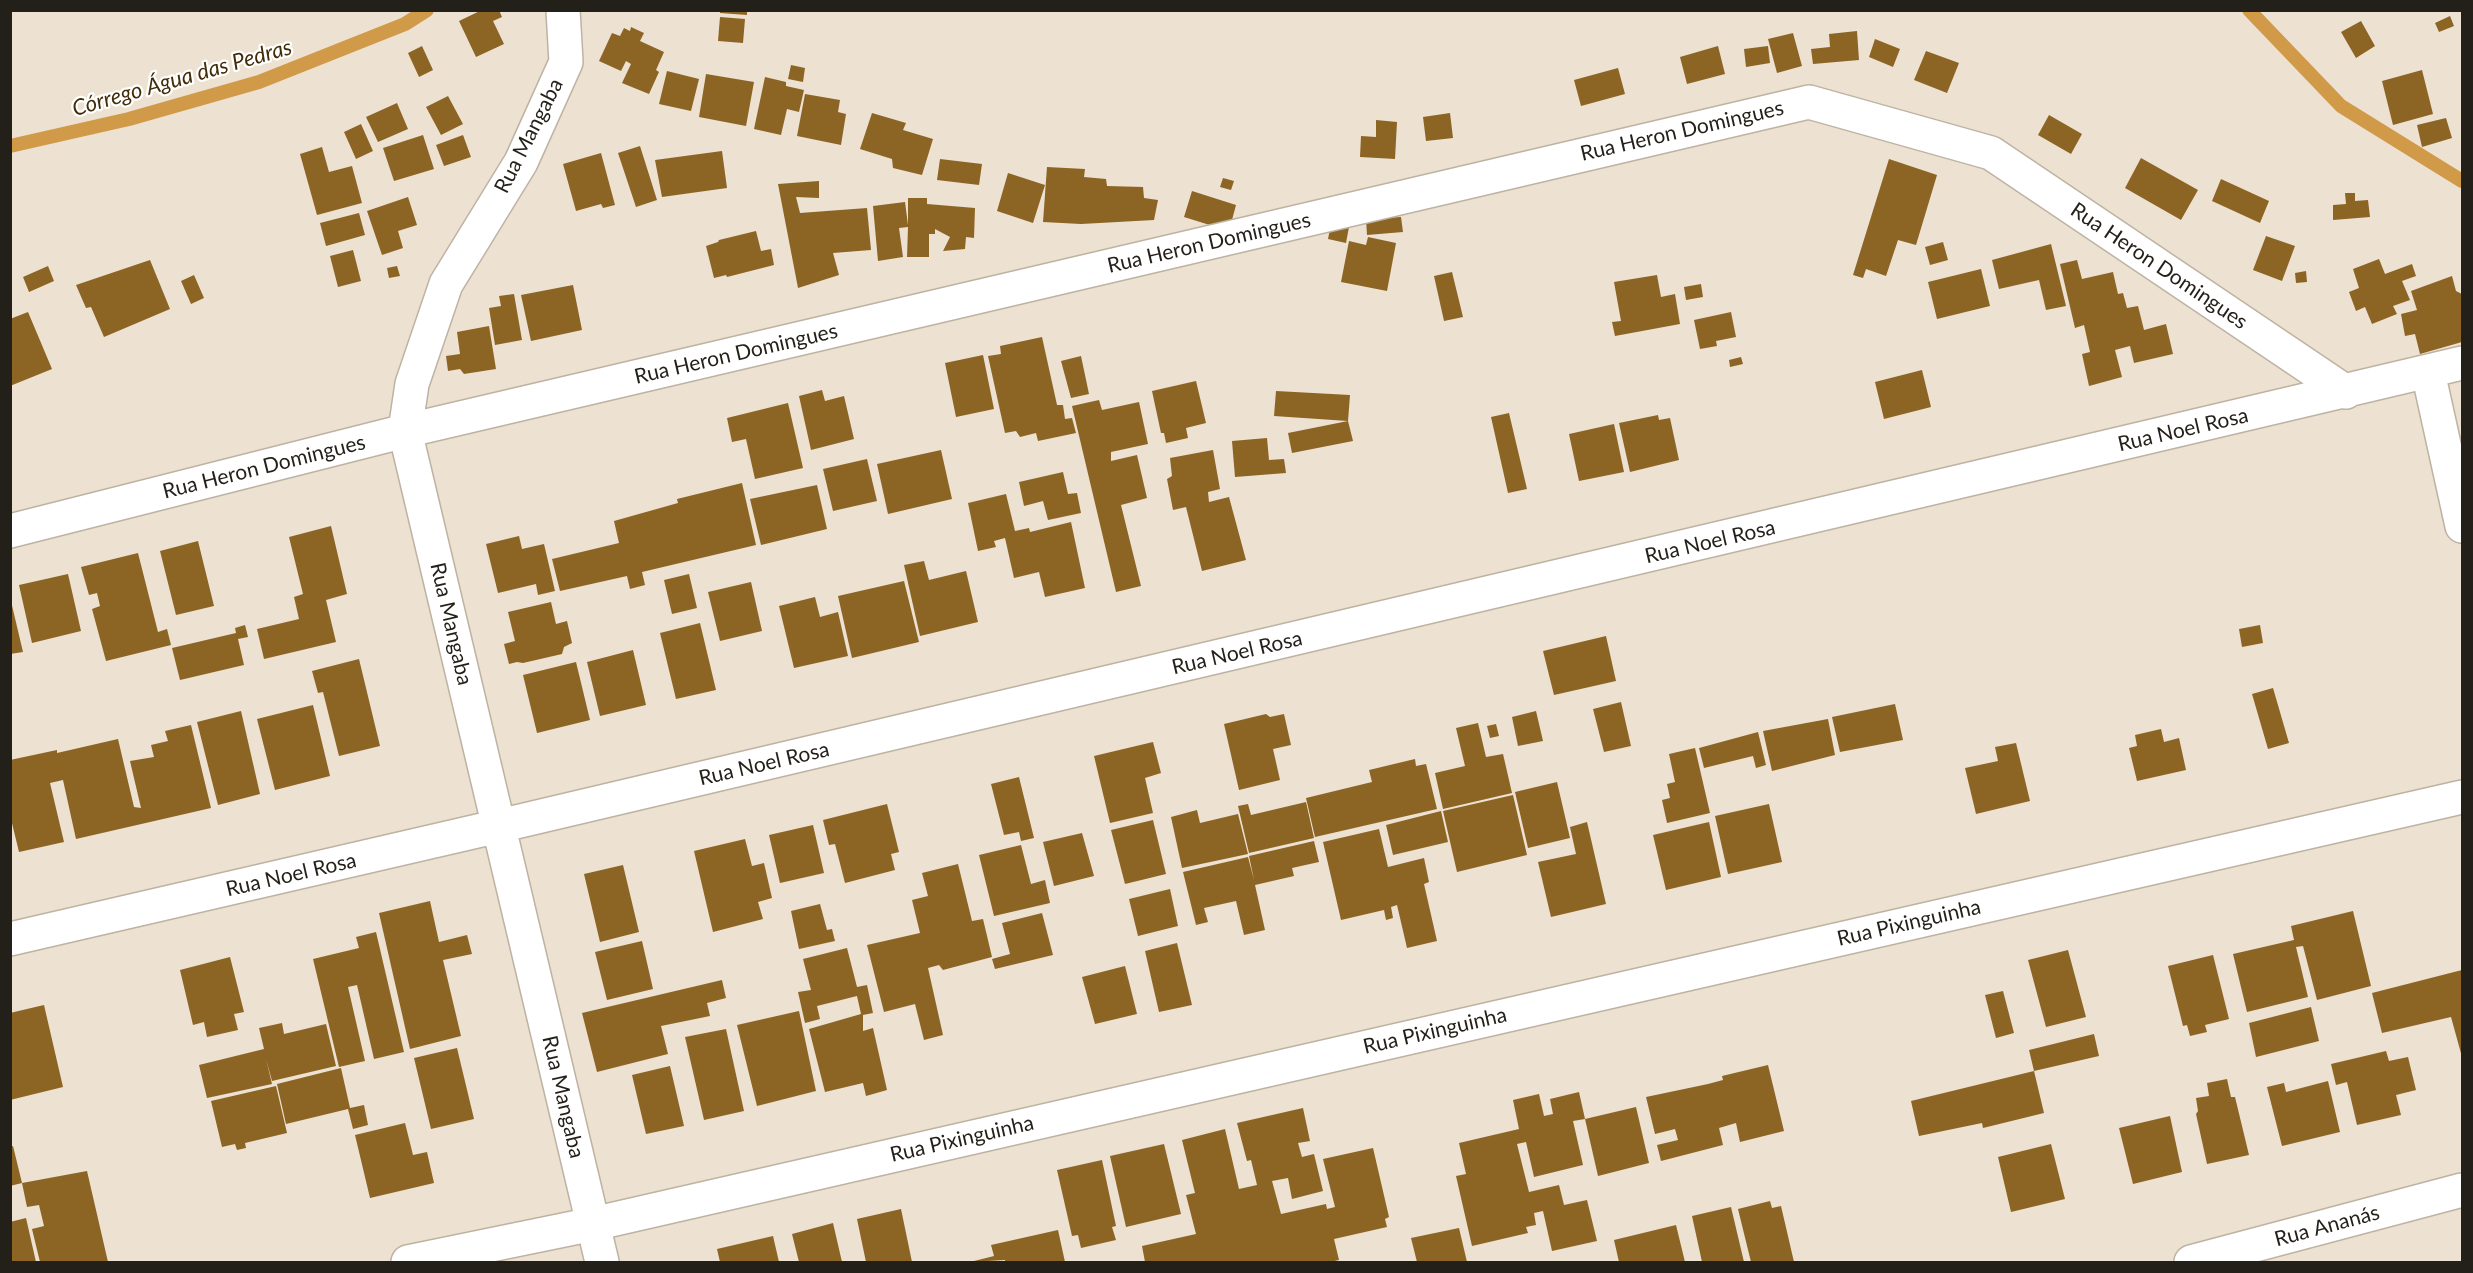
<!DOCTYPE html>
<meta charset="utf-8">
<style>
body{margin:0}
#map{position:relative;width:2473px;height:1273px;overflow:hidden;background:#ede1d1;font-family:Lato,sans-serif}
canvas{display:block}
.frame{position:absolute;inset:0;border:12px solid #231f19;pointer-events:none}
</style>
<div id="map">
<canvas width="2473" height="1273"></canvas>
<div class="frame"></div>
</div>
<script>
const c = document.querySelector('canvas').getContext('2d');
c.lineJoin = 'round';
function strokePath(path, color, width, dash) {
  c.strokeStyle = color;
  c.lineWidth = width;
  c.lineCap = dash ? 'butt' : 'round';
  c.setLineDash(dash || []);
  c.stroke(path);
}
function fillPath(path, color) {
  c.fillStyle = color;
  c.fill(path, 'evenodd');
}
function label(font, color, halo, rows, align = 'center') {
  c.font = font + ' Lato,sans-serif';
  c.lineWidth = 4.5;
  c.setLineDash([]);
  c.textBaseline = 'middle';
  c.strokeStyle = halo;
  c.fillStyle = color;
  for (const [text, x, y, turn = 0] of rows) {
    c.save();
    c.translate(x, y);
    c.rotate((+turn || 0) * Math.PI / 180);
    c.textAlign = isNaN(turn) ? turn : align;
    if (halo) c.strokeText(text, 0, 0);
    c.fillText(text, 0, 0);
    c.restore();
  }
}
const stream = new Path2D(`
 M2249,10l92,96 121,75
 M10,146l119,-27 130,-37 146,-58 22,-14`);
const building = new Path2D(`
 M482,10h17l3,7 -9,4 11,23 -28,13 -17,-36z
 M720,10h27v5l-27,-2z
 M2450,16l4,10 -15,6 -4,-9z
 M720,17l25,2 -2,24 -25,-2z
 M2361,21l14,25 -19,12 -15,-26z
 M631,27l13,6 -4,8 24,11 -8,18 3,2 -10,22 -27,-11 9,-19 -5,-3 -5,10 -22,-10 13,-28 8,3 4,-8 6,3z
 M1857,31l2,29 -46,4 -2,-15 19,-2 -1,-13z
 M1793,33l9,33 -25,7 -9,-34z
 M1875,39l25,10 -7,18 -24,-10z
 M422,46l11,24 -14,7 -11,-24z
 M1718,46l7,28 -38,10 -7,-27z
 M1768,46l2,17 -24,4 -2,-18z
 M1926,51l33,12 -12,30 -33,-13z
 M791,65l14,3 -2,14 -15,-3z
 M1618,68l7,26 -44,12 -7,-26z
 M2422,70l11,44 -40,11 -11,-44z
 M667,71l32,8 -8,32 -32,-7z
 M706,74l48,8 -8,44 -47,-9z
 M765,77l21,5v4l18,4 -5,22 -12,-3 -6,26 -27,-6z
 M805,94l35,6 -2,12 8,2 -5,31 -44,-9z
 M448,96l15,28 -22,11 -15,-28z
 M397,103l11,26 -30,13 -12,-25z
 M872,113l34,10 -3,7 30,9 -11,36 -29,-7 -1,-9 -32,-10z
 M1450,113l3,25 -27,3 -3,-24z
 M2049,115l33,19 -11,20 -33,-19z
 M2446,118l6,20 -30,9 -5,-22z
 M1376,120l21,2 -2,37 -35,-2 1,-21 15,1z
 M361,124l12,27 -17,8 -12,-27z
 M423,135l11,34 -40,12 -11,-33z
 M463,135l8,22 -27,9 -8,-21z
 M640,146l17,54 -21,7 -18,-54z
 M322,147l7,25 23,-6 10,37 -45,12 -17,-61z
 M722,151l5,37 -65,9 -7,-37z
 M601,153l14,52 -12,3 -2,-4 -25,7 -13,-47z
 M2141,158l57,32 -17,30 -56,-32z
 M940,159l42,5 -3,21 -42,-5z
 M1889,159l48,16 -21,70 -18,-5 -12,36 -20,-7 -3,9 -10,-3z
 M1047,167l38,2 -1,8 22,2 1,7 36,1 1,11 14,2 -4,20 -73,4 -38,-2z
 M1008,173l37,12 -12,38 -36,-12z
 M1223,178l11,3 -3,9 -11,-3z
 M2221,179l48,22 -9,22 -48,-22z
 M819,181v17l-23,-1 4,16 67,-5 4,42 -38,3 6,22 -41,13 -20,-104z
 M1192,191l44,14 -7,26 -45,-14z
 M2345,193h10v8l13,-1 2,17 -37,3v-15l13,-1z
 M408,197l9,28 -19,6 5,17 -21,7 -15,-44z
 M908,198h19v6l48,4 -1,30 -8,-1 -1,12 -22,2 7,-14 -15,-8v5h-6v23h-22l1,-30 -9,1 4,29 -25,4 -5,-55 32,-4 3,23z
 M359,213l6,22 -39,11 -6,-23z
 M1401,217l2,15 -36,3 -1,-16z
 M1331,224l18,3 -3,16 -18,-4z
 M756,231l5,20 10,-2 3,16 -47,12 -1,-2 -12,3 -8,-32 12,-4 1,-2z
 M2266,236l29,10 -13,35 -29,-11z
 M1368,237l28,6 -9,48 -46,-9 8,-41 17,4z
 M1943,242l5,18 -18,5 -5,-18z
 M2051,244l15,62 -20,4 -7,-30 -40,9 -7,-29z
 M353,250l8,31 -23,6 -8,-31z
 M2379,259l6,15 27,-10 4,12 -14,5 8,19 -17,6 4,8 -25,10 -7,-17 -9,4 -7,-19 10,-4 -6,-19z
 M150,260l20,49 -66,28 -13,-30 -5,1 -10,-23z
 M2077,260l5,19 31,-7 5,22 5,-1 4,15 11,-2 6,24 22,-6 7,30 -39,9 -4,-17 -15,4 7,27 -33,9 -7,-32 8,-2 -6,-27 -9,3 -15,-64z
 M48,266l6,15 -25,11 -6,-15z
 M397,266l3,10 -11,2 -2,-10z
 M1981,269l9,37 -53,13 -9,-37z
 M2306,271l1,11 -11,1 -1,-10z
 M1452,272l11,45 -19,4 -10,-45z
 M194,275l10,23 -13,6 -10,-23z
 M1657,275l4,22 14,-3 5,30 -65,12 -3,-14 9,-1 -7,-39z
 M2452,276l4,15 6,3v48l-42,12 -5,-20 -10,2 -4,-22 16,-4 -6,-19z
 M1701,284l2,13 -17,3 -2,-13z
 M573,285l9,45 -51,11 -10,-46z
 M514,294l8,46 -27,5 -6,-37 12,-2 -2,-10z
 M28,312l24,57 -42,17v-67z
 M1731,312l5,25 -20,4 1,5 -17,3 -6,-29z
 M489,326l7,43 -32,5 -4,-5 -12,2 -2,-15 14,-2 -3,-22z
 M1042,337l15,68h6l2,14 7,-1 4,15 -38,8 -2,-8 -16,4 -4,-6 -11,2 -17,-77 13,-2 -1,-8z
 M983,355l11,54 -38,8 -11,-54z
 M1081,356l8,38 -18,4 -10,-37z
 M1741,357l2,7 -13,3 -1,-7z
 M1922,370l9,37 -47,12 -9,-37z
 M1196,381l10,42 -20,5 2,10 -22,5 -2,-10h-3l-9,-42z
 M822,390l3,11 19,-5 10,43 -43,11 -12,-54z
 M1276,391l74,4 -2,26 -74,-5z
 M1099,400l3,10 37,-8 9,42 -37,8v9l26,-6 10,43 -26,7 20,81 -25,6 -44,-186z
 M788,403l15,65 -48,11 -9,-40 -14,3 -5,-24z
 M1509,413l18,76 -19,4 -17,-76z
 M1658,415l1,5 11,-2 9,42 -49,12 -11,-49z
 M1348,421l5,20 -61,12 -4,-20z
 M1614,424l10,48 -45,9 -10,-47z
 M1267,438l2,22 15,-1 2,14 -51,4 -3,-36z
 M941,450l11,49 -64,15 -11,-50z
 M1213,450l7,39 -12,3 1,10 20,-5 17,63 -44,11 -16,-64 -13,3 -6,-31 5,-3 -2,-18z
 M867,459l10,42 -44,10 -10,-42z
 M1063,472l5,22 9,-1 4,20 -33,7 -5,-19 -19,5 -5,-24z
 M742,483l14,62 -114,27 3,13 -15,4 -3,-13 -67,15 -8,-32 67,-16 -5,-22 64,-18 -1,-4z
 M817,485l10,44 -66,16 -11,-46z
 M1006,494l9,37 14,-3 1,4 41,-10 14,66 -40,9 -6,-25 -25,6 -9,-40 -11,3 2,6 -18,4 -10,-48z
 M331,526l16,68 -21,6 10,42 -72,17 -7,-30 42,-10 -5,-22 9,-3 -14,-57z
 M519,536l3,13 22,-5 11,47 -17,4 -2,-11 -38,9 -12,-49z
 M198,541l16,65 -38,9 -16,-64z
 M138,553l20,79 9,-3 4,16 -65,16 -14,-52 8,-3 -3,-13 -8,2 -8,-28z
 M924,561l5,19 37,-9 12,51 -58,14 -16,-71z
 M68,574l13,57 -49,12 -13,-58z
 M689,574l8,34 -25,6 -8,-34z
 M904,581l15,61 -67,16 -14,-62z
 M751,582l11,49 -42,10 -12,-49z
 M10,597l13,55 -13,2z
 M815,597l5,20 18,-5 10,44 -54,12 -15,-62z
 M551,602l5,22 11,-3 5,22 -8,4 -2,7 -39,9 -6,-1 -8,2 -5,-20 11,-3 -7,-29z
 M700,623l16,67 -40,9 -16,-66z
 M245,625l3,12 -10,2 6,26 -64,15 -8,-32 64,-15 -1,-5z
 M2260,625l3,18 -21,4 -3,-18z
 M1606,636l10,45 -62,14 -11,-44z
 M633,650l13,55 -46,11 -13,-54z
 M359,659l21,87 -41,10 -16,-64 -5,1 -6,-22z
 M576,662l14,58 -53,13 -14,-58z
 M2273,688l16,55 -21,6 -16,-55z
 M1621,702l10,44 -27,6 -11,-43z
 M1895,704l8,36 -63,12 -8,-35z
 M313,705l17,71 -55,14 -18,-71z
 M241,711l19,83 -42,11 -21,-83z
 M1536,711l7,30 -25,5 -6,-29z
 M1266,714l4,3 14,-3 7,31 -18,4 7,31 -41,10 -15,-66z
 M1828,719l7,36 -63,16 -9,-40z
 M1478,723l8,34 17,-3 9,39 -69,16 -8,-36 30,-7 -9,-38z
 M1496,724l3,12 -9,2 -3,-12z
 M191,725l20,83 -135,31 -13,-59 -13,3 14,59 -45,10 -9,-37v-55l47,-10v3l61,-14 16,68 7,1 -11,-47 24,-4 -3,-12 17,-4 -3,-10z
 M2161,729l3,13 15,-4 7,32 -49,11 -8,-33 8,-2 -2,-11z
 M1758,732l8,33 -10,3 -3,-12 -49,12 -5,-20z
 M1153,742l8,31 -16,5 8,35 -43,10 -16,-67z
 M2016,743l14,58 -54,13 -11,-46 33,-7 -3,-14z
 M1695,748l15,65 -43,10 -5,-23 8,-2 -3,-14 8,-2 -6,-28z
 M1415,759l1,7 10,-2 11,45 -122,28 -9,-39 66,-16 -3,-12z
 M1019,777l15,61 -13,3 -2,-9 -15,3 -13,-51z
 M1557,782l13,56 -42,10 -13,-56z
 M1513,795l14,60 -70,17 -14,-61z
 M1306,802l8,36 -65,15 -11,-47 10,-2 3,11z
 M887,804l12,48 -8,2 4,16 -50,13 -10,-39 -6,1 -6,-25z
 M1769,804l13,58 -54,12 -13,-58z
 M1197,810l3,13 38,-9 10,40 -66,14 -11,-51z
 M1441,811l7,31 -55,13 -7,-30z
 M1153,820l13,54 -41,10 -14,-54z
 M1587,822l19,82 -55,13 -13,-55 38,-8 -6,-27z
 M1709,822l12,55 -55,13 -13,-55z
 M813,825l11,48 -44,10 -11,-48z
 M1379,829l9,38 36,-9 5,24 -5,2 13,57 -30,7 -10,-43 -6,2 2,11 -7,2 -2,-10 -43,10 -18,-78z
 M1082,833l12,43 -40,10 -11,-44z
 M745,839l7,27 12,-3 8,35 -14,4 5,17 -50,13 -19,-81z
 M1314,841l5,21 -27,6 2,8 -39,9 10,45 -21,5 -8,-34 -32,7 4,14 -12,3 -13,-53 65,-15 6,23 -5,-24z
 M1021,845l10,39 14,-4 5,23 -56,13 -15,-61z
 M958,864l14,57 11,-2 9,38 -49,13 -4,-5 -11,3 15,67 -19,5 -9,-36 -31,8 -17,-67 53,-12 -8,-33 16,-4 -6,-23z
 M623,865l16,67 -39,10 -16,-68z
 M1170,889l8,37 -40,10 -9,-37z
 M430,901l9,41 28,-7 5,19 -29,6 18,76 -51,13 -31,-136z
 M820,904l7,26 5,-1 3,12 -36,8 -8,-38z
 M2353,911l18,75 -54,14 -14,-54 -7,1 12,50 -61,15 -14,-58 61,-14 -3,-14z
 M1042,913l11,42 -58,14 -3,-10 18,-5 -8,-31z
 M376,932l28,120 -30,7 -17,-74 -9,2 17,74 -26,6 -26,-108 46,-11 -3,-11z
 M642,941l11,48 -46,11 -12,-48z
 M1177,943l15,62 -33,7 -14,-61z
 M847,948l10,39 10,-2 6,28 -10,2v16l10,-3 14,62 -21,6 -3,-13 -38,9 -16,-63 52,-15 -4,-18 -40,10 3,13 -15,4 -7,-31 13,-2 -8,-31z
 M2068,950l18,67 -40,10 -18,-67z
 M2213,955l16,64 -24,6 2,7 -17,4 -3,-11 -4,1 -15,-60z
 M230,957l14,55 -10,2 4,16 -31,7 -3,-15 -11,3 -13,-55z
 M1125,966l12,48 -42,10 -13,-47z
 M2462,970v87l-11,-40 -69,16 -10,-40z
 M722,980l4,18 -19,5 3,13 -49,10 7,28 -71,18 -15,-59z
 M2003,991l11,42 -18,5 -11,-43z
 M44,1005l19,82 -53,13v-87z
 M2311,1007l8,34 -63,16 -7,-34z
 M799,1011l17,80 -59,15 -20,-81z
 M282,1023l2,11 42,-10 10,42 -64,15 -6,-22 6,25 -65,14 -8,-33 65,-16 -5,-21z
 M726,1029l18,82 -40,9 -19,-83z
 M2094,1034l5,22 -65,15 -5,-21z
 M457,1048l17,71 -43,10 -17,-71z
 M2386,1051l3,10 19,-4 8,33 -20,5 5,20 -44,10 -10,-43 -11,3 -5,-21z
 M1768,1065l16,66 -44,11 -4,-19 -17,5 4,17 -62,16 -4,-16 21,-5 -3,-11 -20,5 -9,-37 62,-13 15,-4 -1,-4z
 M670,1066l14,60 -38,8 -14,-59z
 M341,1068l9,40 14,-3 4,20 -15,4 -5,-20 -62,15 -9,-40z
 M2034,1071l10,42 -61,15 -1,-5 -63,13 -8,-35z
 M2227,1079l4,18h4l14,58 -42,9 -11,-50 2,-3 -2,-13 13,-2 -2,-13z
 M2328,1081l12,51 -58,14 -15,-59 17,-4 2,9z
 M276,1086l11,47 -42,10 1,5 -9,2 -2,-6 -13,3 -11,-46z
 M1579,1092l6,27 -12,2 10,44 -49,12 -8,-35 -9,2 12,48 30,-7 5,20 23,-5 10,41 -45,10 -9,-40 -9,2 2,12 -10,2 2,6 -56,13 -16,-70 10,-2 -7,-31 60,-14 -6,-29 26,-6 5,22 9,-2 -3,-15z
 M1636,1107l13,56 -51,13 -13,-57z
 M1303,1108l7,33 -12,2 4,14 12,-3 9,37 -31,8 -4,-21 -16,3 9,33 45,-10 1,5 8,-2 -12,-48 50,-11 16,69 -4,2 2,8 -53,12 5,21 -9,2h-185l-3,-16 54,-12 -10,-39 9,-2 -13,-53 43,-11 14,60 18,-4 -6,-25 -4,1 -10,-38z
 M2170,1116l12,56 -49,12 -14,-56z
 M405,1123l8,32 14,-3 7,31 -64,15 -15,-63z
 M1164,1144l17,70 -55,13 -16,-71z
 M2051,1144l14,55 -54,13 -13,-55z
 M13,1146l9,37 65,-12 21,91h-68l-8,-33 12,-3 -5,-21 -12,2 -5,-24 -12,3v-39z
 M1102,1160l14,66 -4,1 4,13 -35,8 -3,-13 -6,1 -15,-66z
 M1770,1201l2,7 9,-2 13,56h-43l-13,-53z
 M1731,1207l13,55h-42l-10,-46z
 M901,1209l11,53h-46l-9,-43z
 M26,1218l10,44h-26v-40z
 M833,1223l9,39h-43l-7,-28z
 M1676,1225l9,37h-66l-5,-22z
 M1459,1228l8,34h-50l-6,-24z
 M1058,1230l7,32h-60v-2l-35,2 24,-6 -3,-11z
 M773,1236l6,26h-59l-3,-13z`);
const minor = new Path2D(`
 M563,10l3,52 -45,100 -75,122 -34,100 -7,47 197,831
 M2428,372l34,154
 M10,531l395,-100 1404,-329 182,51 355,239
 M10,939l489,-113 1963,-463
 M408,1262l185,-38 1869,-427
 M2191,1262l271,-72`);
const streetNames = [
 ["Rua Heron Domingues",1682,131,-13],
 ["Rua Mangaba",529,136,-63],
 ["Rua Heron Domingues",1209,243,-13],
 ["Rua Heron Domingues",2159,266,34],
 ["Rua Heron Domingues",736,354,-13],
 ["Rua Noel Rosa",2183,430,-13],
 ["Rua Heron Domingues",264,467,-14],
 ["Rua Noel Rosa",1710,542,-13],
 ["Rua Mangaba",451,624,77],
 ["Rua Noel Rosa",1237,653,-13],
 ["Rua Noel Rosa",764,764,-13],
 ["Rua Noel Rosa",291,875,-13],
 ["Rua Pixinguinha",1909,923,-13],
 ["Rua Pixinguinha",1435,1031,-13],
 ["Rua Mangaba",563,1097,77],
 ["Rua Pixinguinha",962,1139,-13],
 ["Rua Ananás",2327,1226,-15]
];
const waterNames = [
 ["Córrego Água das Pedras",182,78,-16]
];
strokePath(stream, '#d09a48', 14);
fillPath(building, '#8c6424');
strokePath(minor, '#beb3a3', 36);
strokePath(minor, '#fff', 33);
label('21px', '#231f19', '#fff', streetNames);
label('italic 22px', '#422c07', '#fff', waterNames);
</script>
